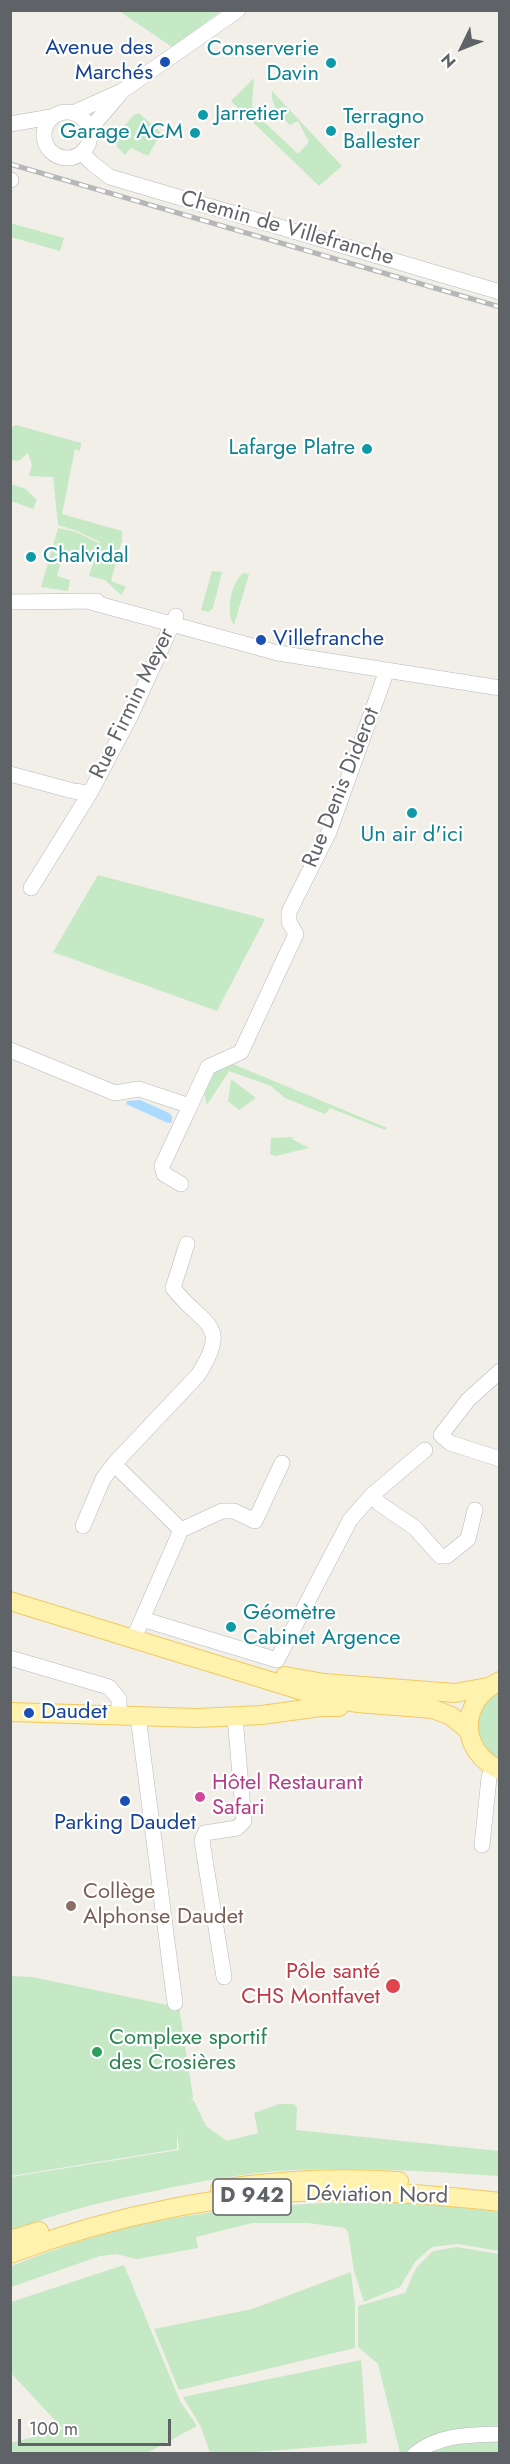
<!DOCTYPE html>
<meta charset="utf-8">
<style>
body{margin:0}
#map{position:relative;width:510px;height:2464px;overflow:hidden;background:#f1efe8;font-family:Jost,sans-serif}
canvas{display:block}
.frame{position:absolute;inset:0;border:12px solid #5f6368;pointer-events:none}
.north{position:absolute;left:432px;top:18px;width:60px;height:60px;-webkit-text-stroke:4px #fff;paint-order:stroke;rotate:227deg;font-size:16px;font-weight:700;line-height:24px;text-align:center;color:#5f6368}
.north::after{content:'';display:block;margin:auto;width:21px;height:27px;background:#5f6368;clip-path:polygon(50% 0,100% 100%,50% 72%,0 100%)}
.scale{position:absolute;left:18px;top:2419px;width:153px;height:27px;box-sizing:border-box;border:3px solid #5f6368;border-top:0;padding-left:8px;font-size:18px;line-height:21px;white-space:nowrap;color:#5f6368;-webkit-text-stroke:4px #fff;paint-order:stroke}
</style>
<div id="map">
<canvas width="510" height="2464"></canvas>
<div class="frame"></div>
<div class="north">N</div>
<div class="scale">100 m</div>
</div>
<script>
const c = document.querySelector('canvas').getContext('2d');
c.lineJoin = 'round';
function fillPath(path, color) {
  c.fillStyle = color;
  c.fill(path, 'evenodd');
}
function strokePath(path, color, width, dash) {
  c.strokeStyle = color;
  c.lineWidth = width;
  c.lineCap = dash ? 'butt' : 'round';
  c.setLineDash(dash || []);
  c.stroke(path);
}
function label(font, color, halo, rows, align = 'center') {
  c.font = font + ' Jost,sans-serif';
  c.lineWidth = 4.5;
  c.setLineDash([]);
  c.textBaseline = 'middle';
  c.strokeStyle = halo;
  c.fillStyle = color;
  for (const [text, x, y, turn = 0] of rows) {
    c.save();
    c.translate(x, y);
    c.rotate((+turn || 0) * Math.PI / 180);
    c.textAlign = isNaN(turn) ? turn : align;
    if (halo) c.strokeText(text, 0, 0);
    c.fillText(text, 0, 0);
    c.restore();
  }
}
const green = new Path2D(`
 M119,11h102l-49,36z
 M254,78l-2,27 8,13 38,36 11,-12 -11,-21 -8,4c-9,-8 -20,-21 -18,-34l70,75 -23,20 -88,-85z
 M139,113l22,20 -13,23 -17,-8 -6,7 -8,-8v-13l17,-19z
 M10,223l54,15 -4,13 -49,-14z
 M16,425l65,18 -1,8 -5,-2 -13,65 60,17v9l-11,41 15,6 -5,8 -16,-15 -16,-4 11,-34 -23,-11 -19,-6 -5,-48 -24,-1 3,-11 -4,-12 -9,8 -8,-1v-32z
 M11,484l15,5 11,11 -4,9 -22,-8z
 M58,528l18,4 23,11 -7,17 -29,-6 -6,22 13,4 -2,11 -27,-4z
 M212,571l10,1 -9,36 -4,4 -8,-2z
 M243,573l6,1 -15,51c-9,-14 -3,-41 9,-52z
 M98,875l167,44 -48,92 -164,-59z
 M233,1064l154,64 -2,2 -55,-22 -5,6 -40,-16 -14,-12 -42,-15 -22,34 -3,-13 11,-20z
 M231,1079l25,19 -17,12 -11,-9z
 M293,1137l-1,2 17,9 -34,8 -5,-2 1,-16z
 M499,1690v71c-28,-19 -32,-53 0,-71z
 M11,1976l21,1 145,30 1,3 1,-4 14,91 -3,4 3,-2 13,27 21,15 31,-8 -4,-20 25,-9h15l3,3 -1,23 203,21v25c-68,-4 -136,-9 -204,-6 -47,2 -94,11 -140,21 -49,10 -98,21 -144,40v-54l168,-27 -2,-18v17l-166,27z
 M336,2202l85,1 78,9v39l-41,-7 -26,3 -17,15 -15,25 -36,15 -10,-31 -6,-39 -3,-4 -37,-5h-56l-56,14 2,11 -61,11 -21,-5 -16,2 -89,31v-21c49,-19 101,-37 153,-46 56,-11 114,-14 172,-18z
 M457,2247l42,7v176l-71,10 -21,13h-7l-22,-89 -20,-17v-41l47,-13 11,-25 17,-17z
 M124,2265l56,136 17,25 -50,27h-136v-10l52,-14 -52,-56v-71z
 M351,2272l4,33v43l-176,42 -25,-61 98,-20z
 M361,2360l6,83 -124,10h-33l-9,-26 -18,-30z
 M499,2438v15l-76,1 15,-10z`);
const water = new Path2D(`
 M140,1100l29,13 3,3v6l-4,1 -42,-19 1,-3z`);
const minor = new Path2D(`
 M44 135a23 23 0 1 1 46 0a23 23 0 1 1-46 0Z
 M75,112l47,-21 116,-81
 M10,124l41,-7
 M90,129l29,-34
 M82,153l11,11 17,13 390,115
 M10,180h1
 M87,601l191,52 222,35
 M10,602l87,-1
 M10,774l63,17 17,2 41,-78 45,-99
 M31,888l59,-95
 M10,1050l105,43 24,-4 51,17 18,-39 33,-15 55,-118 -7,-12v-10l40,-80 58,-162
 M181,1184l-17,-10 -2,-8 28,-60
 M500,1371l-32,29 -27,35 9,8 50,16
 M372,1495l8,9 35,24 25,28h7l21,-17 7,-29
 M83,1526l20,-47 11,-15
 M181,1530l-67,-66 84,-89c34,-53 5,-48 -25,-87l14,-44
 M142,1619l39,-89 41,-19h12l21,10 27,-58
 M134,1638l8,-19 135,41 73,-140 22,-25 53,-45
 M10,1658l99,29 10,12v16
 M138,1716l37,287
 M482,1845l7,-67 3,-12
 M224,1977l-22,-136 3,-8 32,-5 7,-7 -9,-104
 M415,2454c24,-20 55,-19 85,-20`);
const major = new Path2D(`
 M10,1601l309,95 38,7 76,6 18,7 17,14
 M285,1676l39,7 131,10 33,-6
 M500,1681c-41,19 -42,70 0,89
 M10,1712l187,6 65,-3 58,-8h19
 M220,2189c59,-9 120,-12 179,-8
 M10,2240l29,-9
 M10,2254c104,-39 223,-64 335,-63 52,1 103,5 155,11`);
const rail = new Path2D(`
 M10,164l490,143`);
const markers = [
 [165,62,6,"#1a4fb4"],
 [331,63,6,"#0f9aa8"],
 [203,115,6,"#0f9aa8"],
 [331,131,6,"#0f9aa8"],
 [195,133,6,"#0f9aa8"],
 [367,449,6,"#0f9aa8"],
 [31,557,6,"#0f9aa8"],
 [261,640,6,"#1a4fb4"],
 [412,813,6,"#0f9aa8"],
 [231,1627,6,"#0f9aa8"],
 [29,1713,6,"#1a4fb4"],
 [200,1797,6,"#d1479c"],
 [125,1801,6,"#1a4fb4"],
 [71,1906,6,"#8d6e63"],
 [393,1986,8,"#e0444e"],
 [97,2052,6,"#2e9e5b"]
];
const shields = [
 [252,2197,78]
];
const shieldNames = [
 ["D 942",252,2197]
];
const transitNames = [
 ["Avenue des",153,49,"right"],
 ["Marchés",153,74,"right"],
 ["Villefranche",273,640],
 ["Daudet",41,1713],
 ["Parking Daudet",125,1824,"center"]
];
const cultureNames = [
 ["Conserverie",319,50,"right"],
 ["Davin",319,75,"right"],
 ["Jarretier",215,115],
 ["Terragno",343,118],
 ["Ballester",343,143],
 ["Garage ACM",183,133,"right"],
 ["Lafarge Platre",355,449,"right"],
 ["Chalvidal",43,557],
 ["Un air d'ici",412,836,"center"],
 ["Géomètre",243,1614],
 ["Cabinet Argence",243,1639]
];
const streetNames = [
 ["Chemin de Villefranche",287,229,16],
 ["Rue Firmin Meyer",133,704,-64],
 ["Rue Denis Diderot",342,788,-68],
 ["Déviation Nord",377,2196,1]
];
const hotelNames = [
 ["Hôtel Restaurant",212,1784],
 ["Safari",212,1809]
];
const educationNames = [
 ["Collège",83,1893],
 ["Alphonse Daudet",83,1918]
];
const healthNames = [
 ["Pôle santé",380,1973],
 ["CHS Montfavet",380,1998]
];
const leisureNames = [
 ["Complexe sportif",109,2039],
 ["des Crosières",109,2064]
];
fillPath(green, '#c5e8c5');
fillPath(water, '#aadaff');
strokePath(minor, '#b5b8bc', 16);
strokePath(major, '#f2c960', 20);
strokePath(minor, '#fff', 15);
strokePath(major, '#fff2af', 18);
strokePath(rail, '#b6b7b8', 5);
strokePath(rail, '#fff', 3, [9]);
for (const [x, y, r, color] of markers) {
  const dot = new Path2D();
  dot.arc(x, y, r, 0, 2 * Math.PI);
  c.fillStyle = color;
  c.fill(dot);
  strokePath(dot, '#fff', 2);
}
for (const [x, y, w] of shields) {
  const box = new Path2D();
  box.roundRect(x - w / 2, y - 18, w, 36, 4.5);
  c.fillStyle = '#fff';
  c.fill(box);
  strokePath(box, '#5f6368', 1.5);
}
label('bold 21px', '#5f6368', null, shieldNames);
label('22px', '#164399', '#fff', transitNames, 'left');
label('22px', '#0d838f', '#fff', cultureNames, 'left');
label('22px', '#5f6368', '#fff', streetNames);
label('22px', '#b23c85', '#fff', hotelNames, 'left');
label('22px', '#785e54', '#fff', educationNames, 'left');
label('22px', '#be3a42', '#fff', healthNames, 'right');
label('22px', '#27864d', '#fff', leisureNames, 'left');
</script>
